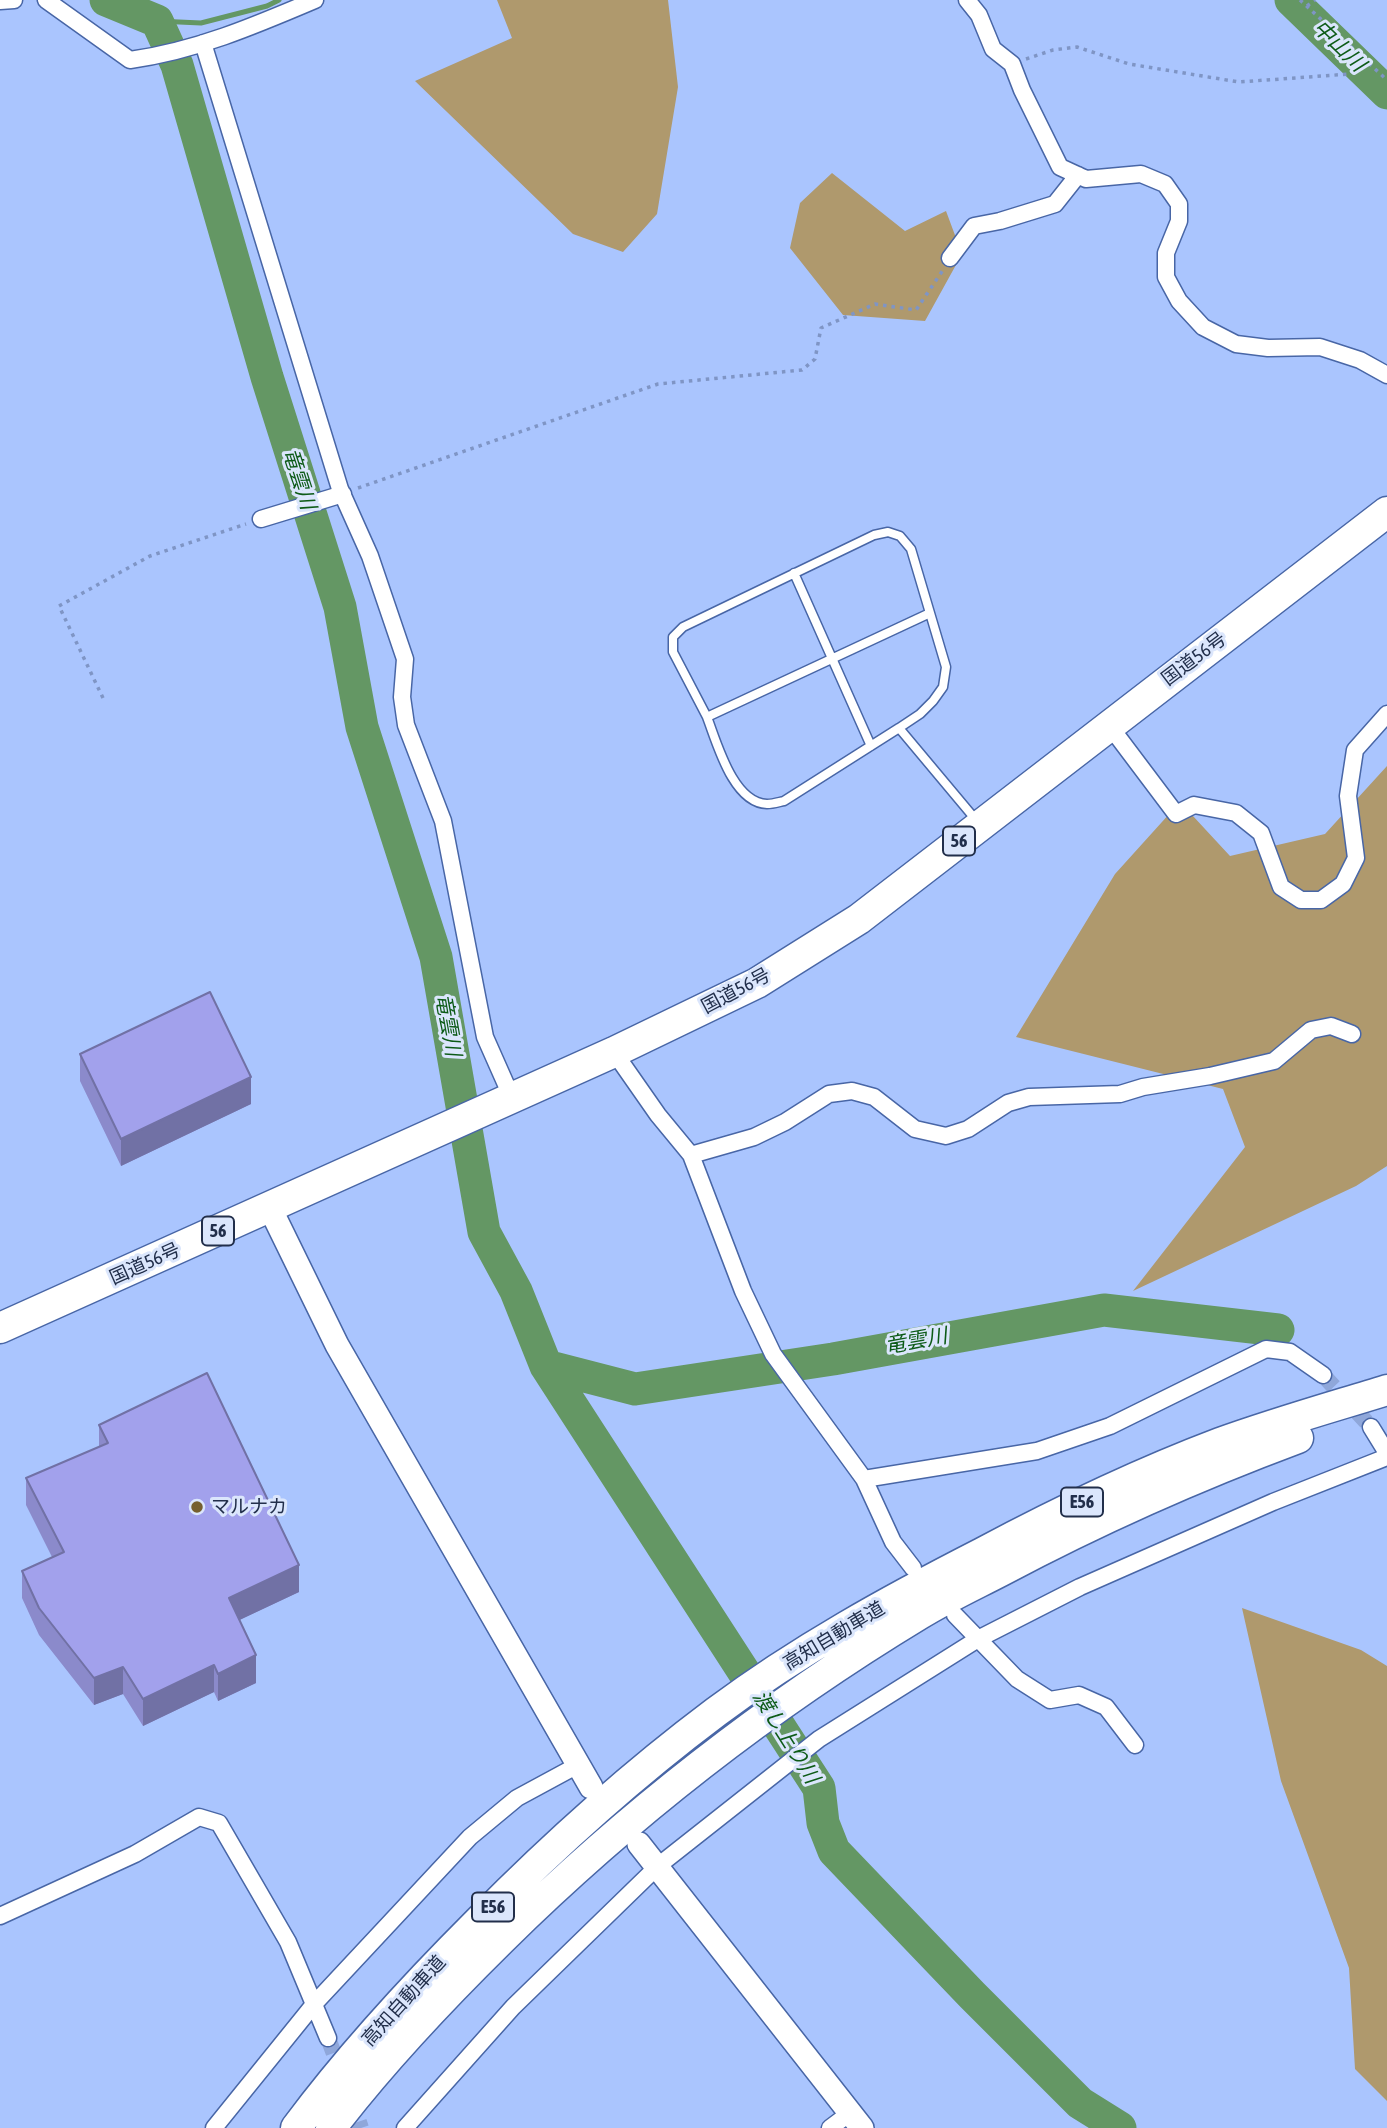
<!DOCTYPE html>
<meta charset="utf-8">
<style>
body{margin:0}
canvas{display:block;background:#aac5fe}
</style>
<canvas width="1387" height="2128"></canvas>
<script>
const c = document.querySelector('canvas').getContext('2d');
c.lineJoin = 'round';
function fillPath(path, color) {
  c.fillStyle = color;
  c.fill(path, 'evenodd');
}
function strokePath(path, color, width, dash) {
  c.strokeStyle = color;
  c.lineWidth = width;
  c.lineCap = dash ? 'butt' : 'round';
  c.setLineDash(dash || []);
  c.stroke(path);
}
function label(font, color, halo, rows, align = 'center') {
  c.font = font + ' "Asap Condensed","Noto Sans JP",sans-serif';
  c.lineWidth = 6;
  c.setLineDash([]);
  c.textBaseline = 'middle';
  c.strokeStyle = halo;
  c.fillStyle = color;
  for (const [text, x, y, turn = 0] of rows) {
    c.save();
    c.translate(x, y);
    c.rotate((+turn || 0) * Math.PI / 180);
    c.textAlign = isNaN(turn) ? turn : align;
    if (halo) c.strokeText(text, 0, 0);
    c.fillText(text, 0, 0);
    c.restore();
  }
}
const green = new Path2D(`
 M497,0h171l10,87 -21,127 -34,38 -50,-18 -158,-153 97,-43z
 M832,173l73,58 41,-20 16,43 -37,67 -82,-6 -53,-67 10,-45z
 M1387,766v400l-31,20 -223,105 112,-144 -22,-58 -207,-52 99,-163 65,-72 50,54 95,-22z
 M1242,1608l119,42 26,16v435l-32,-32 -6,-101 -68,-187z`);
const stream = new Path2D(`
 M157,21l44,2 66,-17 12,-6`);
const river = new Path2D(`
 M106,0l51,21 20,44 90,312 73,230 22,120 74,230 48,275 32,59 30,75 273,422 4,35 11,28 138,144 108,108 40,25
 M1291,0l96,93
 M546,1366l89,23 198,-30 271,-49 174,20`);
const streetTunnel = new Path2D(`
 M1323,1375l48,52
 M328,2038l14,37
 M351,2099l10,29`);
const path = new Path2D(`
 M1300,0l87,80
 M1307,6l8,-6
 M1026,59l27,-9 24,-3 52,17 110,18 111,-8 14,-16
 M358,488l300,-104 144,-14 13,-11 6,-31 54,-24 41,6 27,-40
 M103,698l-44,-92 91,-50 96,-32`);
const lane = new Path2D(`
 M794,573l77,173
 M707,717c10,26 26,86 60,87 6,0 12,-2 17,-3l115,-73 77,92
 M899,728l21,-14 13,-13 10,-14 3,-20 -35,-118 -11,-13 -12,-4 -14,3 -191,92 -10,10v15l34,65 223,-104`);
const street = new Path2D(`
 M46,0l84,60c65,-9 124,-34 185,-60
 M967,0l12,15 14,34 19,15 10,26 38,77 26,12 55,-5 24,10 14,20v17l-13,32v24l13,24 24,26 33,17 32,4 52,-1 40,13 27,15
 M0,1l14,-1
 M203,43l137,446 30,67 35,103 -3,38 4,28 37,96 42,216 27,61
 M950,258l24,-32 26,-5 55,-17 23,-29
 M261,519l82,-25
 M1109,725l67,89 18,-9 42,8 25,20 20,54 20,13h20l22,-16 13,-26 -8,-62 7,-46 32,-36
 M614,1052l44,63 33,40 52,136 30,63 91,125 29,63 20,26
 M691,1155l63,-18 31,-15 44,-28 23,-3 22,6 41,32 31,7 22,-7 40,-26 21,-6 91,-3 23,-7 67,-11 64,-15 37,-31 20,-4 21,8
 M1371,1427l16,26
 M864,1479l173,-28 73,-25 156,-77 24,3 33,23
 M955,1615l62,64 33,21 29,-5 27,12 29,38
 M0,1916l135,-62 64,-37 20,6 69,119 40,96
 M214,2128l101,-125 155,-166 47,-39 61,-33
 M405,2128l108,-121 145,-141 161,-127 159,-100 102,-52 193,-85 114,-45
 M830,2128l20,-15`);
const secondary = new Path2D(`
 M270,1208l67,137 254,442
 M639,1844l223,284`);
const highway = new Path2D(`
 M0,1328l614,-276 143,-69 102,-64 528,-407
 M296,2128c55,-74 118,-142 183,-207 74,-75 153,-146 237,-209 83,-62 174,-112 266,-159 77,-41 156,-79 238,-110 55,-20 112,-36 167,-53
 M331,2128c51,-67 110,-129 170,-188 127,-125 267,-234 419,-326 26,-16 54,-29 81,-43 96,-51 195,-95 297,-133`);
const wall = new Path2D(`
 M80,1054l171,50 -130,62 -41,-85z
 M99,1425l200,167 -60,28 17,63 -38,18 -4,-9 -71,34 -20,-32 -29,11 -55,-70 -17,-37v-27l30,-14 -26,-52v-27l73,-31z`);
const shadedWall = new Path2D(`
 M251,1077v27l-130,62v-27z
 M299,1565v27l-70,33v-27z
 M256,1655v28l-38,18v-27z
 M214,1665v27l-71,34v-27z
 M123,1667v27l-29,11v-27z`);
const building = new Path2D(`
 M210,992l41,85 -130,62 -41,-85z
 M207,1373l92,192 -70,33 27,57 -38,19 -4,-9 -71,34 -20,-32 -29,11 -55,-70 -17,-37 42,-19 -38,-74 82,-35 -9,-18z`);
const markers = [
 [197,1507,7,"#765f2f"]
];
const shields = [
 [959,841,32],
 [218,1231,32],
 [1082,1502,42],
 [493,1907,42]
];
const shieldNames = [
 ["56",959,841],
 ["56",218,1231],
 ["E56",1082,1502],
 ["E56",493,1907]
];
const streetNames = [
 ["国道56号",1194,659,-37],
 ["国道56号",736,991,-28],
 ["国道56号",145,1264,-24],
 ["高知自動車道",834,1636,-31],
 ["高知自動車道",404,2001,-48]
];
const poiNames = [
 ["マルナカ",211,1507]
];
const waterNames = [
 ["中山川",1339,46,44],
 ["竜雲川",299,479,72],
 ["竜雲川",448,1025,80],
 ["竜雲川",916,1341,-10],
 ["渡し上り川",786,1737,58]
];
fillPath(green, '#af996d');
strokePath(stream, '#649764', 5);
strokePath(river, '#649764', 33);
strokePath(streetTunnel, '#8fa7da', 16, [16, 8]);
strokePath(lane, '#4866a6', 11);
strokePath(street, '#4866a6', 19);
strokePath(secondary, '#4866a6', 26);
strokePath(highway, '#4866a6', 33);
strokePath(path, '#7f95c5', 3.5, [3.5, 5]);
strokePath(lane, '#fff', 8);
strokePath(street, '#fff', 16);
strokePath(secondary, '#fff', 23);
strokePath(highway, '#fff', 30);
fillPath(wall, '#8b8acb');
fillPath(shadedWall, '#7171a5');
fillPath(building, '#a2a1ec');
strokePath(building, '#7171a5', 2);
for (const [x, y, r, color] of markers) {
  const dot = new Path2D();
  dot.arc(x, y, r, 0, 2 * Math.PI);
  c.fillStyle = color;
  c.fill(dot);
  strokePath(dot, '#dbe6fc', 2.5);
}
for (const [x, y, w] of shields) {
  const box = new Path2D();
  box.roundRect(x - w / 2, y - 14.5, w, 29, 5);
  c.fillStyle = '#dbe6fc';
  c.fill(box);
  strokePath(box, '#222f4b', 2);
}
label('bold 18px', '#222f4b', null, shieldNames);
label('19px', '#222f4b', '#dbe6fc', streetNames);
label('19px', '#222f4b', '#dbe6fc', poiNames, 'left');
label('italic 21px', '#0d5b17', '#dbe6fc', waterNames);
</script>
